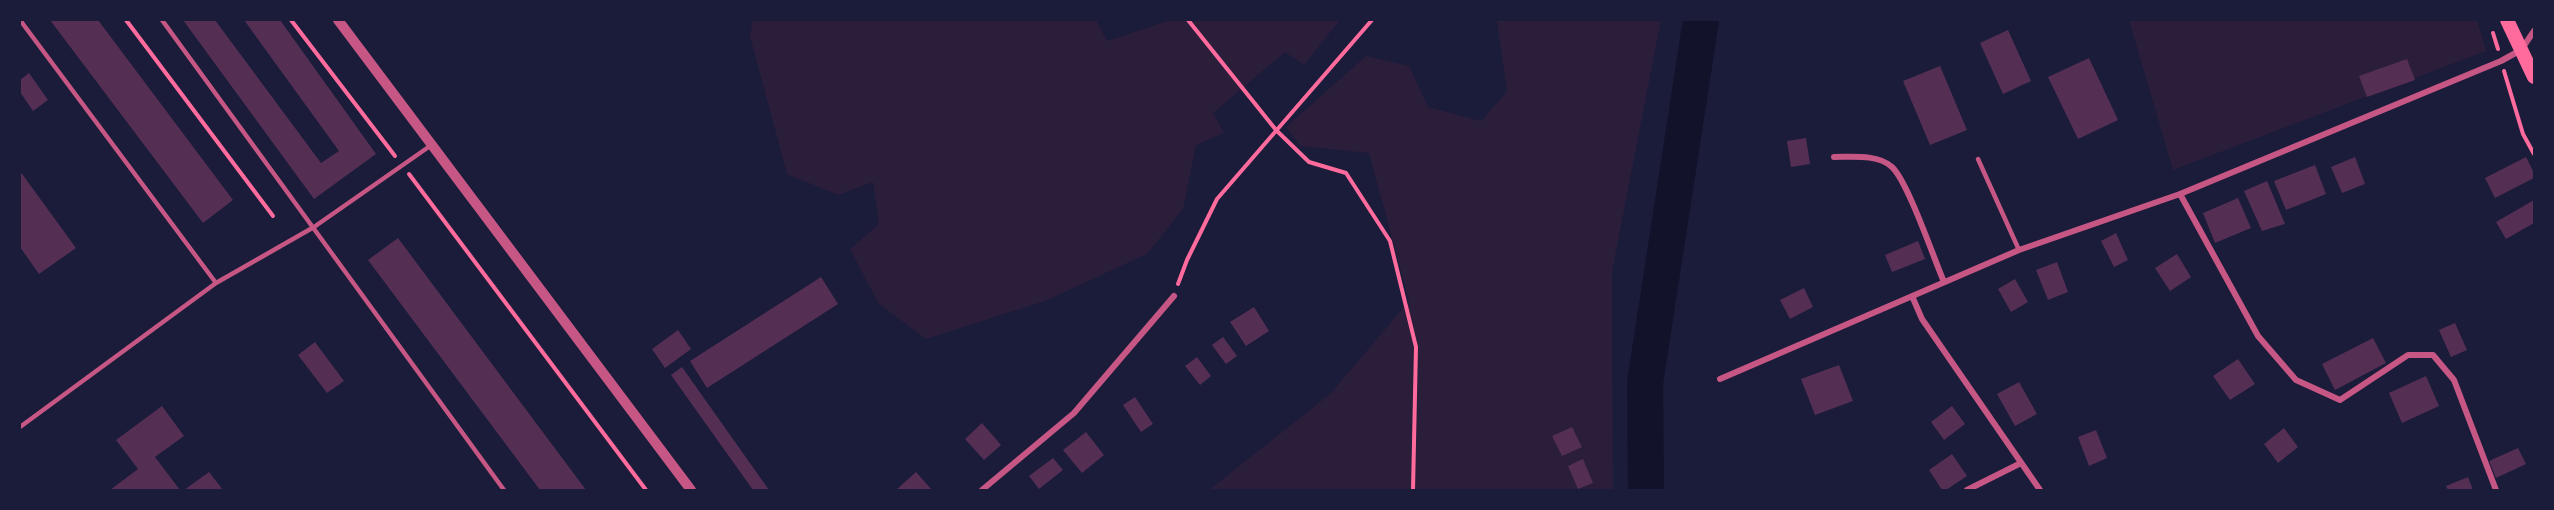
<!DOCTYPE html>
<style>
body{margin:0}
#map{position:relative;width:2554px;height:510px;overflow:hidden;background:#1b1b3a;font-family:Rubik,sans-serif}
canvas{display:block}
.frame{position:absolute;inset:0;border:21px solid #1b1b3a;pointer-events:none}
</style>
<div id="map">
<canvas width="2554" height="510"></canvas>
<div class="frame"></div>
</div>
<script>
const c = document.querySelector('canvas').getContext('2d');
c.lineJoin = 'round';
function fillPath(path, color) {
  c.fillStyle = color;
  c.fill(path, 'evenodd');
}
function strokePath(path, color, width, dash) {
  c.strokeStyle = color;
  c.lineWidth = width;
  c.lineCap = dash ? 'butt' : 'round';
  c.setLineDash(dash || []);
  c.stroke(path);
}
const green = new Path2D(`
 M753,20h343l11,21 63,-21h170l-36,45 -19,-13 -72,61 11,20 -28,12 -13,64 -36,45 -102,47 -119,38 -48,-36 -28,-54 29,-25 -6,-42 -35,13 -51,-21 -37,-138z
 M1494,20h167l-49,252 1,218h-404l121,-96 79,-93 -40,-148 -69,-7 -14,-19 80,-71 43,10 19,41 53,14 26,-30 -10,-69z
 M2129,20h348l9,31 -313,119z`);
const river = new Path2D(`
 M1646,490l-1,-107 56,-363`);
const building = new Path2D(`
 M50,20h48l135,180 -30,23z
 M183,20h32l106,143 18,-12 -95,-131h36l96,134 -62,45z
 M2008,30l23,51 -28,13 -23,-51z
 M2089,58l29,62 -40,19 -30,-62z
 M2407,59l8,21 -48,17 -8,-21z
 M1940,66l27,64 -37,15 -27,-64z
 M29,73l19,27 -15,11 -13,-19v-12z
 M1806,138l4,26 -19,3 -4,-26z
 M2355,157l10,27 -23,9 -11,-26z
 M2526,157l8,16v5l-39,20 -10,-20z
 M2315,165l11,29 -40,16 -12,-29z
 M20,171l56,77 -37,26 -19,-27z
 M2267,181l18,43 -23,7 -18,-40z
 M2238,198l13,30 -36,15 -12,-30z
 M2534,200v23l-28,16 -10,-17z
 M2116,233l12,27 -14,7 -13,-26z
 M398,238l188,252h-46l-172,-230z
 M1918,241l7,18 -33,13 -7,-17z
 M2177,254l14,23 -21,14 -15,-23z
 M2057,262l11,30 -20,8 -12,-30z
 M821,277l17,27 -131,84 -17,-27z
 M2015,279l13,23 -17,10 -13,-23z
 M1804,288l9,19 -23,12 -10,-19z
 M1254,307l15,24 -23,15 -16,-24z
 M2455,323l12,27 -16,7 -12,-27z
 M678,330l13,19 -26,19 -13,-19z
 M1223,337l14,19 -11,8 -14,-19z
 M2373,338l13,25 -51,27 -13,-26z
 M315,342l29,39 -17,12 -29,-38z
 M1197,357l14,19 -11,9 -15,-19z
 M2238,359l17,25 -25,16 -17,-24z
 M1839,365l14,36 -38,14 -14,-36z
 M682,367l87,123h-16l-82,-115z
 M2426,376l13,30 -37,17 -13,-30z
 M2019,382l18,32 -22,12 -18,-32z
 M1135,397l18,27 -12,8 -18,-27z
 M162,406l22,30 -29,21 25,33h-70l28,-21 -22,-29z
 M1952,406l13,18 -21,16 -13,-18z
 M982,423l19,22 -17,15 -19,-21z
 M1572,427l10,20 -20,9 -10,-20z
 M2284,428l14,19 -20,16 -14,-19z
 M2096,430l11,28 -18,8 -11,-29z
 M1086,432l18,23 -22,18 -19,-23z
 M2518,448l8,16 -30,14 -7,-17z
 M1952,454l15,22 -21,14h-4l-13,-20z
 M1053,458l10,12 -24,19 -10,-13z
 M1583,459l10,24 -15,6 -10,-23z
 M209,472l14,18h-39z
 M916,472l16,18h-36z
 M2468,477l5,13h-25l-2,-4z`);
const path = new Path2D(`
 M126,20l147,196
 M291,20l104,136
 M1188,20l88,110 33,32 37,11 44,68 26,106 -3,143
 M2493,33l5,16
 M2504,71l19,63 11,20
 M409,174l237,316
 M1178,284l9,-24 30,-61 155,-179`);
const service = new Path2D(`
 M20,20l196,263
 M162,20l342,470
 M1978,159l41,91
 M20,427l196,-144 98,-56 116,-81`);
const minor = new Path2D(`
 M1834,157c18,0 44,-3 58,10 16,15 42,92 52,115
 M2180,194l78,142 38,44 44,20 68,-45h25l21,25 42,110
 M1912,296l10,23 118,171
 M1720,379l299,-129 161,-56 321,-133 20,-11 13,-19
 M982,490l92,-77 100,-117
 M1967,490l54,-27`);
const tertiary = new Path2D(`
 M338,20l353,470`);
const primary = new Path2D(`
 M2507,20l27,57`);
fillPath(green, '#2a1e3b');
strokePath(river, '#12122b', 36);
fillPath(building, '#542f53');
strokePath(path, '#ff6b9d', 4);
strokePath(service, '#c65784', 4.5);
strokePath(minor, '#c65784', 6);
strokePath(tertiary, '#c65784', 10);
strokePath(primary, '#ff6b9d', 14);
</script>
